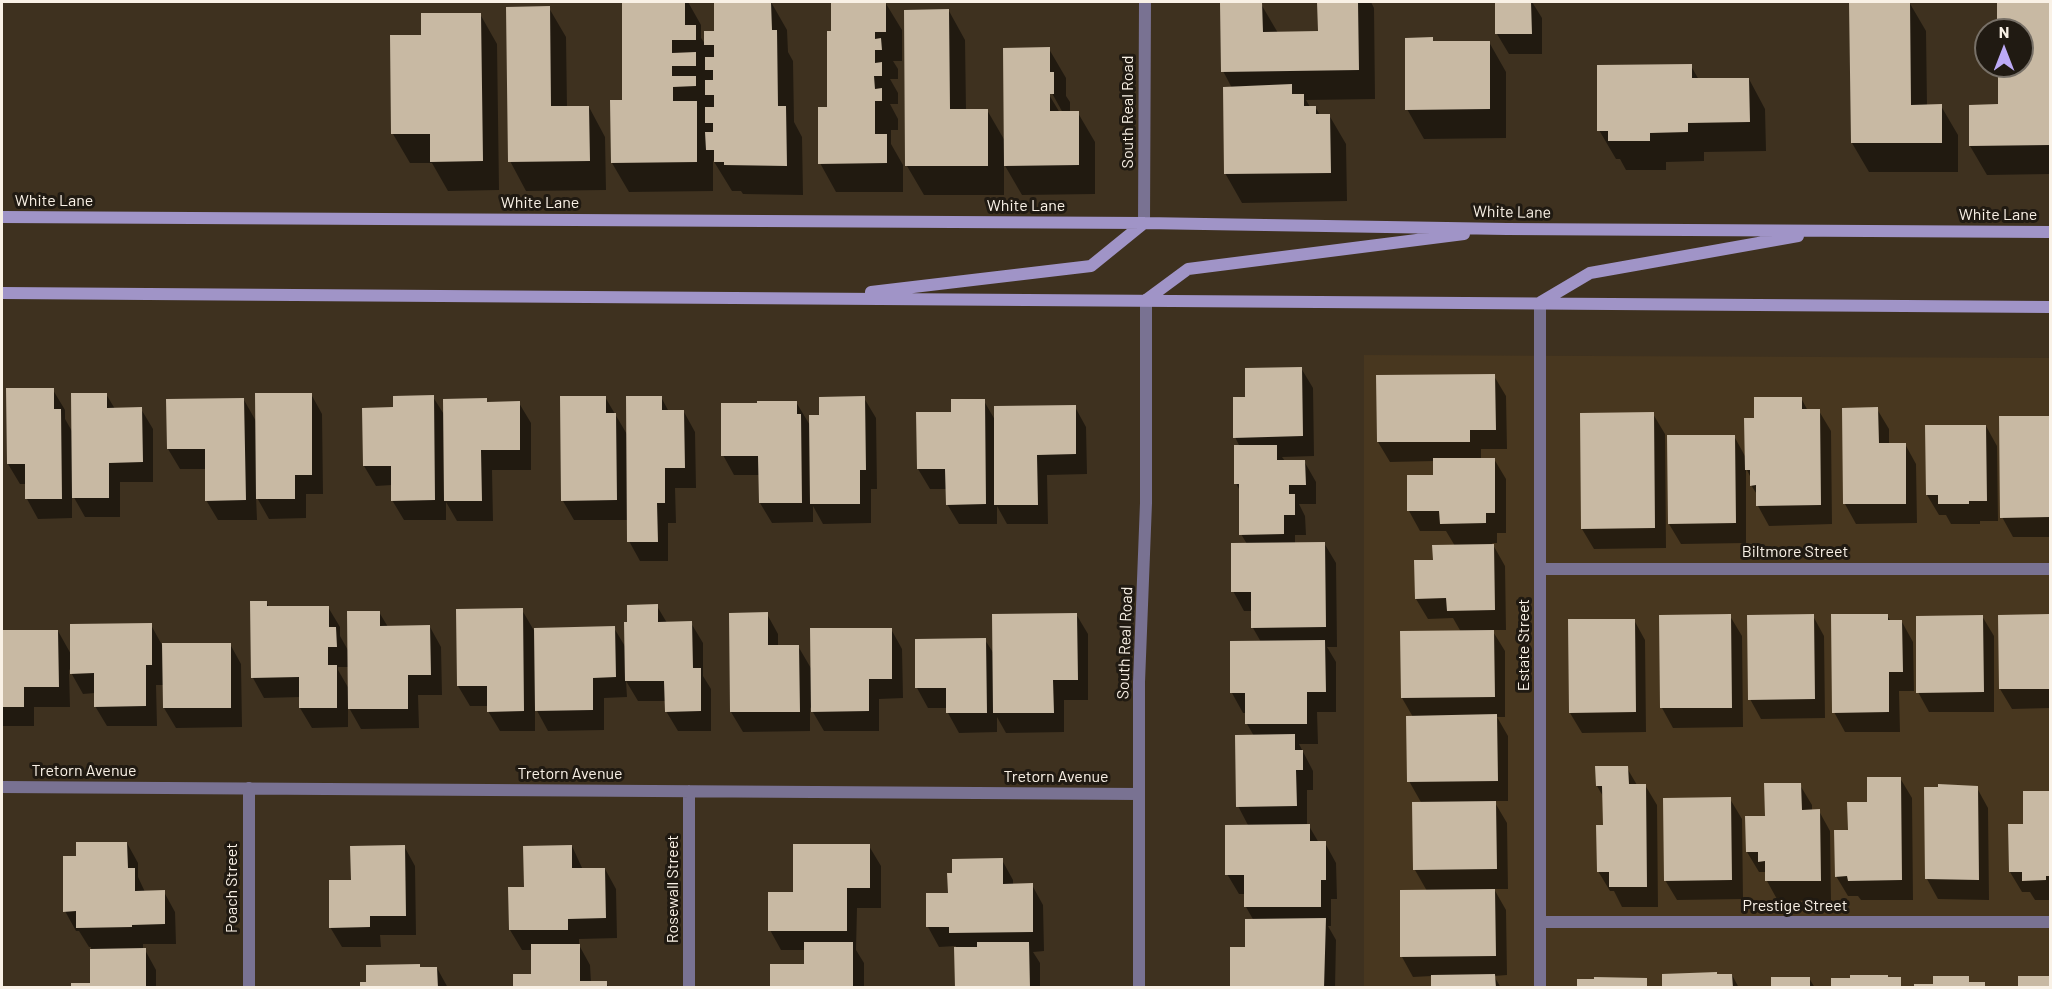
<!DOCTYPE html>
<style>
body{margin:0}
#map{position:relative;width:2052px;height:989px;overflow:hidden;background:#3e311f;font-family:Barlow,sans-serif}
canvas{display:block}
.frame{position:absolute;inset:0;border:3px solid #f9f1e6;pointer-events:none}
.north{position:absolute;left:1974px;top:18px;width:60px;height:60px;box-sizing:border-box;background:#201a12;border:2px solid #777067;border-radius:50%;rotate:0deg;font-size:16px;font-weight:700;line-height:24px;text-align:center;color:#f9f1e6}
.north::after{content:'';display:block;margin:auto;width:21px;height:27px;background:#bcaaf6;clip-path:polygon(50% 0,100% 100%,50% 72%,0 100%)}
</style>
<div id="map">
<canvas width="2052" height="989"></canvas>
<div class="frame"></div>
<div class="north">N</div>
</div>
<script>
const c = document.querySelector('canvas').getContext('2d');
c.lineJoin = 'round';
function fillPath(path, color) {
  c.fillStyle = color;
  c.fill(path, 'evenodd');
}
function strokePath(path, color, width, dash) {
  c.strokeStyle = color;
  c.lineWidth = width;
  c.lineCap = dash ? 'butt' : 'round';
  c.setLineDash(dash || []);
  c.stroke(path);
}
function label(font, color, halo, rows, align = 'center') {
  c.font = font + ' Barlow,sans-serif';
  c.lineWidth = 6;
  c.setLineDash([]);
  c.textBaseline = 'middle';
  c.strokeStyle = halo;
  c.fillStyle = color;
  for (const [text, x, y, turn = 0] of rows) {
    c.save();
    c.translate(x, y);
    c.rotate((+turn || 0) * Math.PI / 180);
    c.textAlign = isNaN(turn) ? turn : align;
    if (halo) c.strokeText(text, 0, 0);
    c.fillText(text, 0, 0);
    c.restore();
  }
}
const built = new Path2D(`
 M1364,355l686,3v629l-686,1z`);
const shadow = new Path2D(`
 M623,2h65l13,23v13l5,7v-12h10l-1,-31h56l16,28 1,22 5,9 1,61 8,15 1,58 -60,-1 -2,-3h-9l-19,-31v31l-84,1 -17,-29 12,-62z
 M832,2h53l17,28v31h-9l5,8v10h-8l8,14v11h-8l8,15v11h-7v14l12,21v27h-67l-16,-29 9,-55z
 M1319,2h52l3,6 1,91 -69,1 4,7h5l5,8h9l17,29 1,57 -105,2 -17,-30 7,-85 -9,-17 38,-67 17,29h41z
 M1497,2h35l10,16v36h-33l-12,-20z
 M1851,2h58l17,29 1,75h14l17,29v37h-89l-17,-29z
 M1999,2h51v172l-63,1 -17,-29 29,-40v-40h23v-36h-23z
 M549,8l17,29 1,71 22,-1 16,30 1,53 -80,1 -16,-30z
 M949,11l16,29 1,71 21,-1 18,31 44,-92 17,29v18l4,6v11h8l17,29v52l-73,1 -18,-31v31h-80l-17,-29zM1048,86l15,27h-3l-15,-25z
 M480,14l17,30 2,146 -51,1 -16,-28h-22l-17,-29 -1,-97 31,-1z
 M1432,38l2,5 55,-1 17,30v66l-82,1 -17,-30z
 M1691,66l8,14 50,-1 16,30 1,42 -62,1v9l-38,1v8h-40l-6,-11h-4l-17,-29z
 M1301,368l12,20 1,68 -32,1 3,4h19l12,21v22h-17l6,12 1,19h-11v9l29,-1 12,20 1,84h-10l9,15v50h-19l1,32h-19l14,27v19h-6v36h2l10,17h6l11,20 1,36h-6v27h-3l8,14 -1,48h-103l15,-40 7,-27 -8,-14v-13h-7l-12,-20 22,-47 -11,-21 16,-70 -7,-12v-11h-4l-11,-20 29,-51 -8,-14 -1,-17h-8l-11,-20 14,-47 -6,-10 -1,-43 -4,-8 4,-36 -5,-10 12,-39z
 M1494,376l12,20 1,53h-26v10h13l12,20v54h-9v10h-5l13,23 1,64h-14l13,21v66h-8l11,19v65h-14l13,22 1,66h-14l12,21 1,65 -13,1 7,12h-69v-12l-19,1 -11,-20 25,-66 -12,-21 7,-66 -13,-23 4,-64 -11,-19 59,-66 -8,-14 -25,1 -12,-20 18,-37 21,-16 -9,-15h-26l-11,-20 26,-35v-15l-45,1 -12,-20z
 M7,390h46l12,20v9l8,14 33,-39 9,15h26l12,20v53h-33v35h-35l-13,-23v24l-34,1 -11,-20v-15h-7l-12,-20z
 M311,394l11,20 1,80h-17v24l-37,1 -13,-23 1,24h-39l-12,-20v-31h-26l-12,-20 76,-49 13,23z
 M433,397l12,19 43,-13h31l12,20v47h-39l1,51h-36l-11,-19v18h-42l-12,-20v-15l-16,1 -12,-20 30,-57z
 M605,397l23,39 33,-39 8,15h15l11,20 1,56h-21l1,35h-8v38h-28l-11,-20 -1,-21h-54l-11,-19z
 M864,398l12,20 1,71h-6v34l-48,1 -10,-18v16l-41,1 -12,-20v-28h-26l-11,-20 73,-53 15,25z
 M1801,398l7,13h11l12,20 1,93 -63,2 -11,-20v-10l-7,-11v-7l-5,-10v75l-65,1 -12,-20 -1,-87 66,-1 12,22 10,-39z
 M984,401l11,19 80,-13 11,20 1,47 -40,1 1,49h-41l-10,-18v18h-38l-12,-20v-15h-17l-12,-20 34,-56z
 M1877,409l12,20v15h16l11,20 1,59 -61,1 -11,-20z
 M1653,414l12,20 1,114 -72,1 -12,-20z
 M2050,417v120h-37l-11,-20 -1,-99z
 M1986,426l11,20 1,75h-18v3h-29l-5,-9h-7l-12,-20z
 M267,603l2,5 59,-1 12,20v9l9,16 30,-40 9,15h42l11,20 1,48h-24l1,33 -58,1 -13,-23v21l-36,1 -12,-20v-11l-36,1 -11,-20zM338,667h11v22l-11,-19z
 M657,606l10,17h24l12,20v33l8,13v42h-33l-12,-20v-10h-28l-12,-20 1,16 -23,1v32l-56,1 -13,-24v24h-35l-12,-20v-5h-18l-12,-20 64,-76 14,24 78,-6 12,20z
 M767,614l11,20v13l20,-1 14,24 79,-41 11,20 1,49 -24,1v32h-55l-14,-24v24l-67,1 -12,-20z
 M1076,614l12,20v66h-24v32l-58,1 -9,-16v15l-38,1 -11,-20v-5h-20l-11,-20 68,-48 9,14z
 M1887,615l4,7h11l11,20 1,49h-15l1,41h-55l-11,-20z
 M1730,616l12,20 1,91 -70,1 -11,-20z
 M1813,616l11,20 1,82 -64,1 -11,-20z
 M1982,616l12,20v76h-65l-11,-20z
 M1999,616h51v92l-38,1 -12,-20z
 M1634,620l11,20 1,92 -64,1 -12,-20z
 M151,625l11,20 68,-1 11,20 1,63 -66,1 -12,-20v-23h-8l1,41h-50l-12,-20v-13l-12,1 -14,-25 1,38h-36v19h-32v-94l56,-1 14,25z
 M1627,768l10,17h8l12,20 1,102h-36l-8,-16h-4l-12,-20 6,-44v-29l-7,-12z
 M1900,778l12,20 1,102h-52l-3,-4h-10l-12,-20 13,-44 20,-28z
 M1800,785l12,20v6h7l11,20 1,69 -53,1 -11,-20 -1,-9h-7l-12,-20 19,-35z
 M1977,788l11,20 1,92 -51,-1 -11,-20z
 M2050,792v108h-15l-5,-8h-8l-12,-20 15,-46 -1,-33z
 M1730,799l12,20 1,80 -66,1 -12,-20z
 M127,843l11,20v14l7,15h19l11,20 1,32h-33v6h2l11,20v18h-83l18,-4v-37h-2l-10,-16h-3l-11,-20 12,-54z
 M404,846l11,20 1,69h-36l1,12h-39l-12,-20 22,-45z
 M572,846l11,24 22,-1 11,20 1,49 -38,1v6l11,20 1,18h15l3,5h-95l18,-12v-26h-10l-12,-20 15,-42z
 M869,846l12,20v42h-24l-1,42 8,13v25h-92l34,-23v-15h-25l-11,-20 24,-36z
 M1002,860l11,20v5h19l11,20 1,46 -11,1 7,11v25h-84v-42l-17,1 -11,-20 21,-32z
 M437,968l11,20h-87l6,-5 54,-14z
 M1717,975h15l7,13h-76z
 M1809,978l6,10h-43z`);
const building = new Path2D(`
 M622,2h63v23h11v15h-24v13l24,-1v14h-24v10h24v10l-23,1v14h24v61l-86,1 -1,-63h12z
 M714,2h57l1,28h5l1,76h8l1,60 -63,-1v-3h-10v-12h-8l-1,-18h8v-9h-8v-16h9v-12h-9v-15h8v-10h-8v-13h9v-12h-10v-14h10z
 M831,2h55v30h-11v7l6,-1 1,12h-7v13l7,-1v14h-8l1,13 7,-1v13h-7v33h12v29l-69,1v-57h9v-76h4z
 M1262,2l1,30 55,-1 -1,-29h41l1,68 -138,2 -1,-69z
 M1495,2h36l1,32h-37z
 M1849,2h61l1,103 31,-1v39h-91z
 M1997,2h53v143l-81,1v-41l29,-1v-38h24v-36h-25z
 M550,6l1,100h38l1,55 -82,1 -2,-155z
 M949,9l1,100h38v57h-83l-1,-156z
 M421,13h60l2,148 -53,1v-28h-39l-1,-99h31z
 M1433,37v4h57v68l-85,1v-72z
 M1050,47v25h4v22h-4v17h29v54l-75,1 -1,-118z
 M1692,64v14h57l1,44 -62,1v9l-38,1v8h-42v-10h-11v-66z
 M1292,84v10h12v12h12v8h14l1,59 -107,1 -1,-87z
 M1302,367l1,69 -70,2v-41h12v-29z
 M1495,374l1,56h-26v12h-93l-1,-67z
 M6,388h48v21h7l1,90h-37v-35h-18z
 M71,393h36v15l35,-1 1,55 -34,1v35h-37z
 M255,393h57v82h-17v24h-39z
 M434,395l1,105 -44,1v-35h-28l-1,-58 31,-1v-11z
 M560,396h46v17h10l1,87 -56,1z
 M626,396h36v14h22l1,58h-20v35h-8l1,39h-31z
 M865,396l1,74h-6v34h-50l-1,-89h10v-18z
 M1754,397h48v12h18l1,96 -65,1v-21l-6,1v-16h-5l-1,-52h10z
 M244,398l2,102 -41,1v-52h-38l-1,-50z
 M487,398v4l33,-1v49h-39l1,51h-38l-1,-102z
 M951,399h34l1,105 -40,1 -1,-36h-28l-1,-57h35z
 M757,401h40v13h4l1,89h-43l-1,-47h-37v-53h36z
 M1076,405v49l-39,1 1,50h-44v-99z
 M1878,407l1,36h27v61h-63l-1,-96z
 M1654,412l1,116 -74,1 -1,-116z
 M1999,416h51v101l-50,1z
 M1925,425h61l1,76h-18v3h-31v-9h-12z
 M1667,435h68l1,88 -68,1z
 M1234,445h43v15h28l1,25h-17v9h6v21h-11v19l-45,1v-51h-5z
 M1433,458h62v55h-9v10l-46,1 -1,-13h-32v-36h26z
 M1325,542l1,85 -75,1v-36h-20v-49z
 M1494,544l1,66 -48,1 -1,-13 -31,1 -1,-39h19l-1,-15z
 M250,601h17v5h62v21h7l1,20h-9v18h9v43h-38v-31l-48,1z
 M658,604v18l34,-1 1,47h8v43l-36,1 -1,-31h-39l-1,-59h3v-17z
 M523,608l1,103 -37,1v-26h-30l-1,-77z
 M347,611h33v15l50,-1 1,50h-23v34h-60z
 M768,612v33h31l1,67h-70l-1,-99z
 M1077,613l1,67h-25l1,33h-61l-1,-99z
 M1731,614l1,94h-72l-1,-93z
 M1814,614l1,85 -67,1 -1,-85z
 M1831,614h57v6h14l1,52h-14v40l-57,1z
 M2050,614v75h-51l-1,-74z
 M1983,615l1,77 -68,1v-77z
 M1568,619h67l1,93 -67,1z
 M152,623v42h-6v41l-52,1v-34l-24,1v-50z
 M615,626l1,51 -23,1v32l-58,1 -1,-83z
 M810,628h82v51h-23v32l-58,1z
 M2,630h56l1,57h-35v20h-22z
 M1494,630l1,67 -94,1 -1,-67z
 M986,638l1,75h-41v-25h-31v-49z
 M1325,640l1,52h-19v32h-62v-31h-15v-52z
 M162,643h69v65h-68z
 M1497,714l1,67 -91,1 -1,-66z
 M1295,734v16h8v20h-7l1,36 -61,1 -1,-72z
 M1595,766h33l1,18h17l1,103h-38v-15h-12l-1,-47h7l-1,-39h-6z
 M1867,777h34l1,103 -54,1 -1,-5 -12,1 -1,-47h14l-1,-28h20z
 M1764,783h37l1,27 18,-1 1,72h-56v-20l-7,1v-10h-12l-1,-36h20z
 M1938,784l40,2 1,94 -54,-1 -1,-92h14z
 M2023,791h27v85h-4v4l-24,1v-9h-13l-1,-48h15z
 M1731,797l1,83 -68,1 -1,-83z
 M1496,801l1,68 -84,1 -1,-68z
 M1310,824v17h16v39h-5v27h-77v-32h-19v-50z
 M76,842h51l1,26h7v23l30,-1v34l-33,1v2l-56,1v-17l-13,1v-56h13z
 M793,844h77v44h-23v43h-79v-39h25z
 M405,845l1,71h-36v11l-41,1v-48h22l-1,-34z
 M572,845v23h33l1,50 -38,1v11h-59l-1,-43h16l-1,-41z
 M1003,858v26l30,-1v49l-84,1v-6h-23v-34h22l-1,-20h5v-14z
 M1495,889l1,67 -96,1v-67z
 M1326,918l-2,70h-94v-41h15v-28z
 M804,942h49v46h-83v-24h34z
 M977,942h52l1,46h-75l-1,-41h23z
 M531,944h49v37h27v7h-94v-14h18z
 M146,948v40h-75v-5h19v-34z
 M420,964v3h17l1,21h-78v-6h6v-17z
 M1717,972v2h15l1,14h-71v-14z
 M1495,974l1,14h-65v-13z
 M1850,975h38v2h13v11h-70v-10h19z
 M1933,976h36v6h16v6h-71v-4h19z
 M2018,976h32v12h-32z
 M1594,977l53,1v10h-70v-9h17z
 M1771,977h39v11h-39z`);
const street = new Path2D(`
 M1144,223l1,-221
 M1540,303v685
 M1540,569h510
 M2,787l1137,7
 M689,791v197
 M1540,922h510
 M249,988v-200
 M1139,988v-306l7,-179v-203`);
const secondary = new Path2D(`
 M2,217l1142,6 363,6 543,3
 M871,292l220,-26 53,-43
 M2,293l2048,14
 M1146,300l42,-31 276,-35
 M1541,302l49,-29 208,-37`);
const streetNames = [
 ["South Real Road",1128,112,-90],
 ["White Lane",54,201],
 ["White Lane",540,203],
 ["White Lane",1026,206],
 ["White Lane",1512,212,1],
 ["White Lane",1998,215],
 ["Biltmore Street",1795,552],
 ["South Real Road",1125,643,-88],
 ["Estate Street",1524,645,-90],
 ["Tretorn Avenue",84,771],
 ["Tretorn Avenue",570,774],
 ["Tretorn Avenue",1056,777],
 ["Poach Street",232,888,-90],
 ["Rosewall Street",673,889,-90],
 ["Prestige Street",1795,906]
];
fillPath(built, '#48371f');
fillPath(shadow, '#0007');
fillPath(building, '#c8b9a3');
strokePath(street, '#797292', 12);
strokePath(secondary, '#a094c7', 12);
label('16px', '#f9f1e6', '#201a12', streetNames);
</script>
